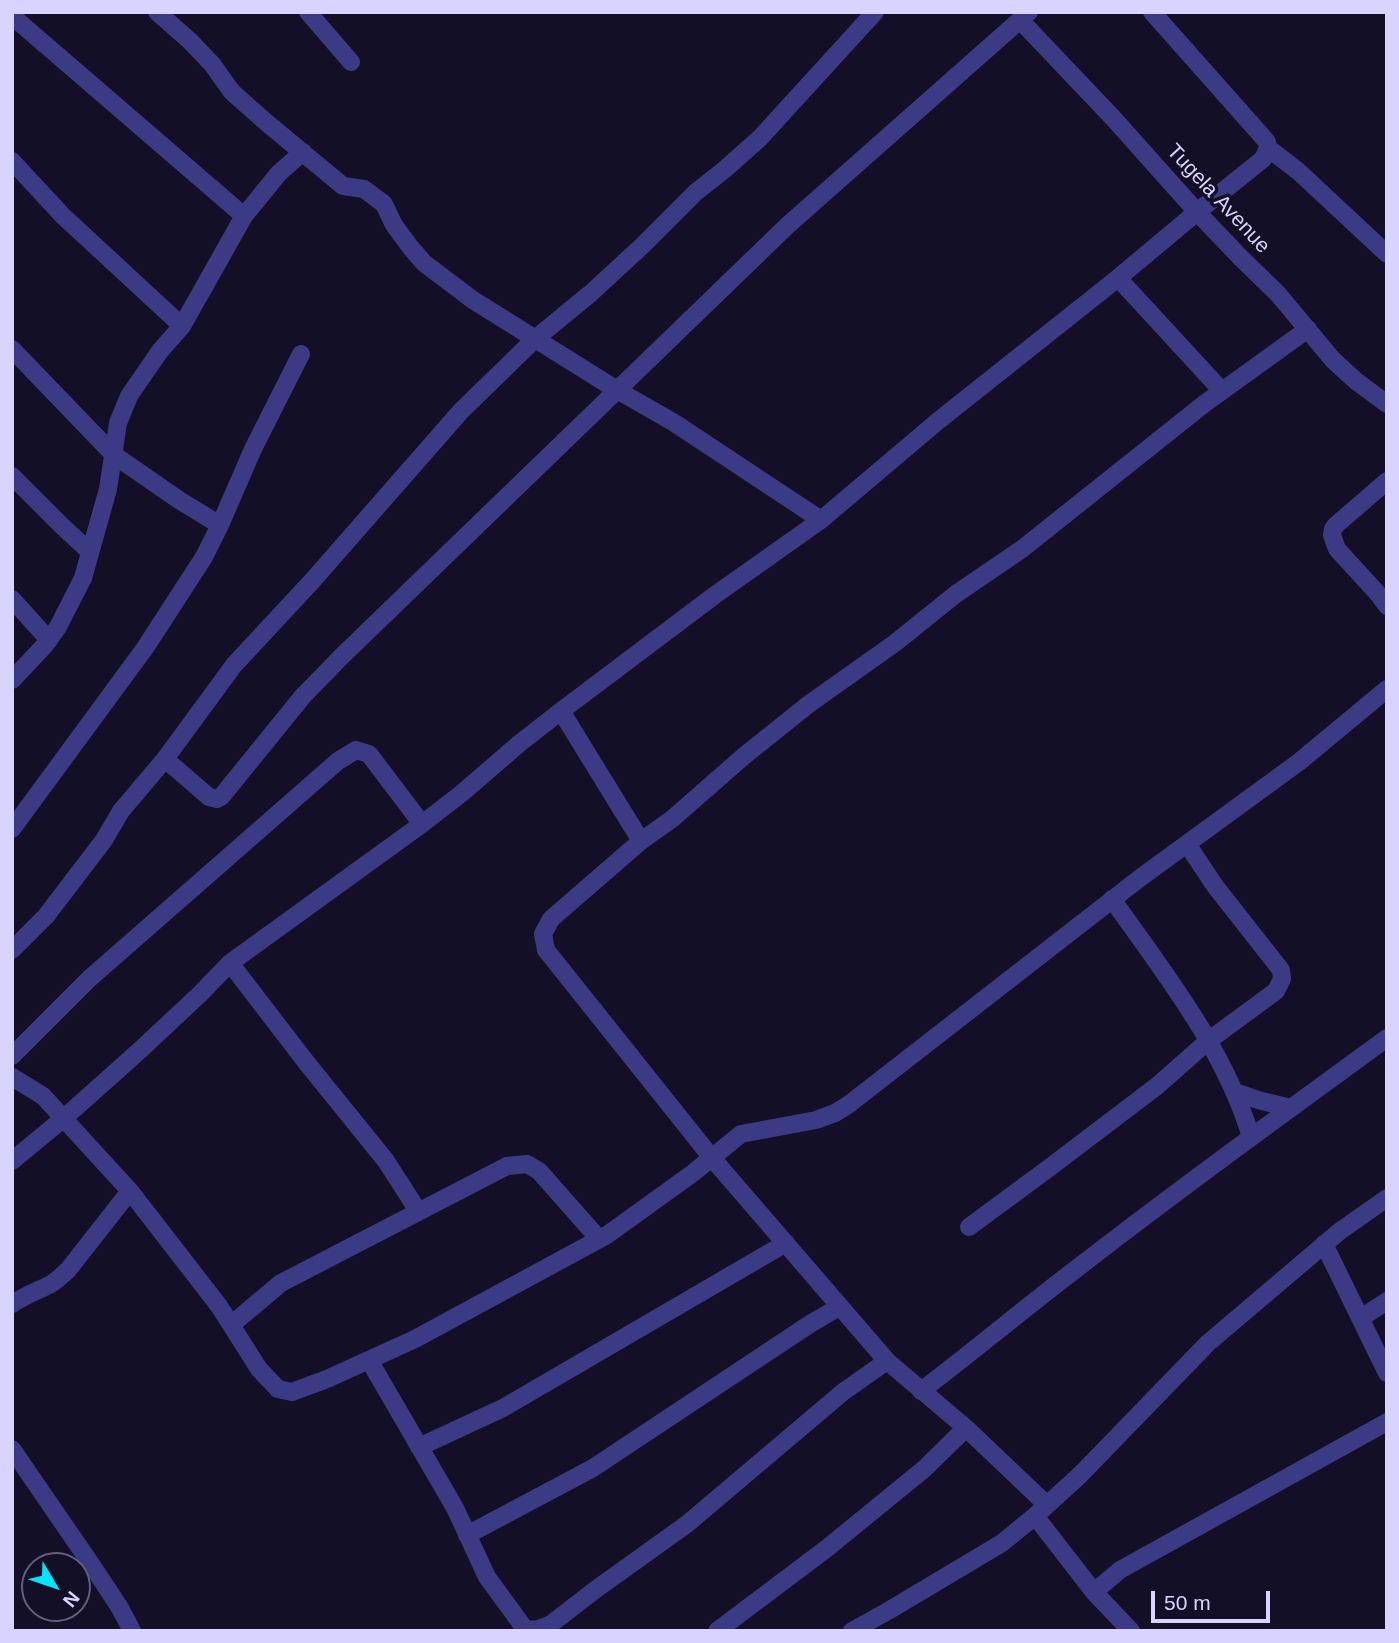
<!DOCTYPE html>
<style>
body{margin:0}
#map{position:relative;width:1399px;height:1643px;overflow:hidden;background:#130f26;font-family:Arial,sans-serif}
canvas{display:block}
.frame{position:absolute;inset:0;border:14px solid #d9d4ff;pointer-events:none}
.north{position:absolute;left:21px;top:1552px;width:70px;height:70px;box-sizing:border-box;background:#130f26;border:2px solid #625e7d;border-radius:50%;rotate:129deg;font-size:19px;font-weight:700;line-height:28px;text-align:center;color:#d9d4ff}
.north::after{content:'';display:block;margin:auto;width:24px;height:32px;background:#00e5ff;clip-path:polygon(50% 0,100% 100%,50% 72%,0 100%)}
.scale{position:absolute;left:1151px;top:1591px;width:119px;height:32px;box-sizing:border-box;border:4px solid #d9d4ff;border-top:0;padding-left:9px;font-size:21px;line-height:24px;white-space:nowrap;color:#d9d4ff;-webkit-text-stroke:5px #130f26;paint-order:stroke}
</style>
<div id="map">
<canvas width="1399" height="1643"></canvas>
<div class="frame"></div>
<div class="north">N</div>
<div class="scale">50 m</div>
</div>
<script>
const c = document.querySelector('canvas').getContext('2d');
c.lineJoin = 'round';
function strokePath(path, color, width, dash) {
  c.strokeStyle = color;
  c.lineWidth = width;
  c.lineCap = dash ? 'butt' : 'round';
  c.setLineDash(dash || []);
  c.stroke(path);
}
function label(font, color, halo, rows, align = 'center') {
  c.font = font + ' Arial,sans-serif';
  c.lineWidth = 7;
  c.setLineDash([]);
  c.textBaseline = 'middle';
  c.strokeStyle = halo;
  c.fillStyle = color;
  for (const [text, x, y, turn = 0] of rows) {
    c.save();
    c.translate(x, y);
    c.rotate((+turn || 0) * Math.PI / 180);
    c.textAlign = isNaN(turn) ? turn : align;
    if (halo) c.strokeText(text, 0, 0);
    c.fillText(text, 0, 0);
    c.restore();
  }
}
const minor = new Path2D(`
 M308,12l43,50
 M12,16l232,200
 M1020,20l94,99 83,93 44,46 37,36 55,66 23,21 31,23
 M1268,148l30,23 89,83
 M12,161l51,55 119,110
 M1118,278l104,113
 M12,349l102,106 65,45 41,25
 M12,476l49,49 29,27
 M1387,481l-51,44 -3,4 -1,6 5,14 42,46 8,11
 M821,520l117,-99 180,-143 79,-66 66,-53 5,-11 -1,-6 -5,-6 -110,-124
 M12,599l37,41
 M12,680l33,-35 13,-18 25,-49 25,-89 10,-66 11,-27 31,-45 22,-25 62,-110 35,-43 24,-21
 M561,711l80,130
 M165,759l44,38 8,2 4,-2 82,-101 39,-40 446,-431 241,-213
 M12,829l133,-181 59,-91 16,-32 33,-76 48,-95
 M1112,899c53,75 112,149 139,238
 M12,950l34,-34 58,-76 17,-29 44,-52 69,-94 79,-85 148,-169 74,-72 56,-46 51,-47 54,-54 28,-22 36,-32 115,-126
 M230,963l76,99 80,99 32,50
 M12,1056l77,-77 249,-218 18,-11 13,4 53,70
 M12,1077l31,19 87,95 89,115 40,63 19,20 14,3 35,-13 88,-40 192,-104 86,-62 48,-39 75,-14 19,-7 13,-8 292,-227 159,-116 88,-73
 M1235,1092l23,8 33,8
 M12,1161l52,-43 74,-66 62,-58 30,-31 192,-139 40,-31 58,-50 41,-32 154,-116 106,-75 -148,-98 -56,-32 -144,-90 -49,-37 -13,-15 -17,-23 -10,-21 -20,-15 -21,-3 -76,-63 -35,-31 -20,-28 -22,-23 -33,-29
 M969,1227l80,-59 108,-82 51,-45 68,-50 6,-12 -1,-9 -66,-84 -28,-42
 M1324,1244l63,129
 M12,1304c12,-8 25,-13 37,-19 8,-4 13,-10 19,-15l62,-79
 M1361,1318l26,-17
 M231,1325l50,-42 226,-117 20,-2 12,7 60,68
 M369,1360l86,148 32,69 38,52 11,1 15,-6 44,-34 92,-66 156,-132 44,-31
 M921,1391c54,-41 105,-84 159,-125 100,-78 204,-153 307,-228
 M419,1447l84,-39 283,-165
 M12,1449l79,115 29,44 12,23
 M1047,1505l-81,-77 -79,-67 -175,-203 -166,-208 -3,-16 8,-15 90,-78 31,-22 72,-63 65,-52 86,-61 61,-49 66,-45 182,-145 104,-75
 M1035,1516l59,76 37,39
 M467,1535l126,-67 217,-144 29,-17
 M1094,1592l26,-22 267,-148
 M717,1631l109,-82 98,-80 42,-41
 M852,1631l36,-20 114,-68 33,-27 45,-41 128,-132 132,-112 47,-33`);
const streetNames = [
 ["Tugela Avenue",1218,199,47]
];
strokePath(minor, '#3d3a85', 18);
label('21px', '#d9d4ff', '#130f26', streetNames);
</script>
